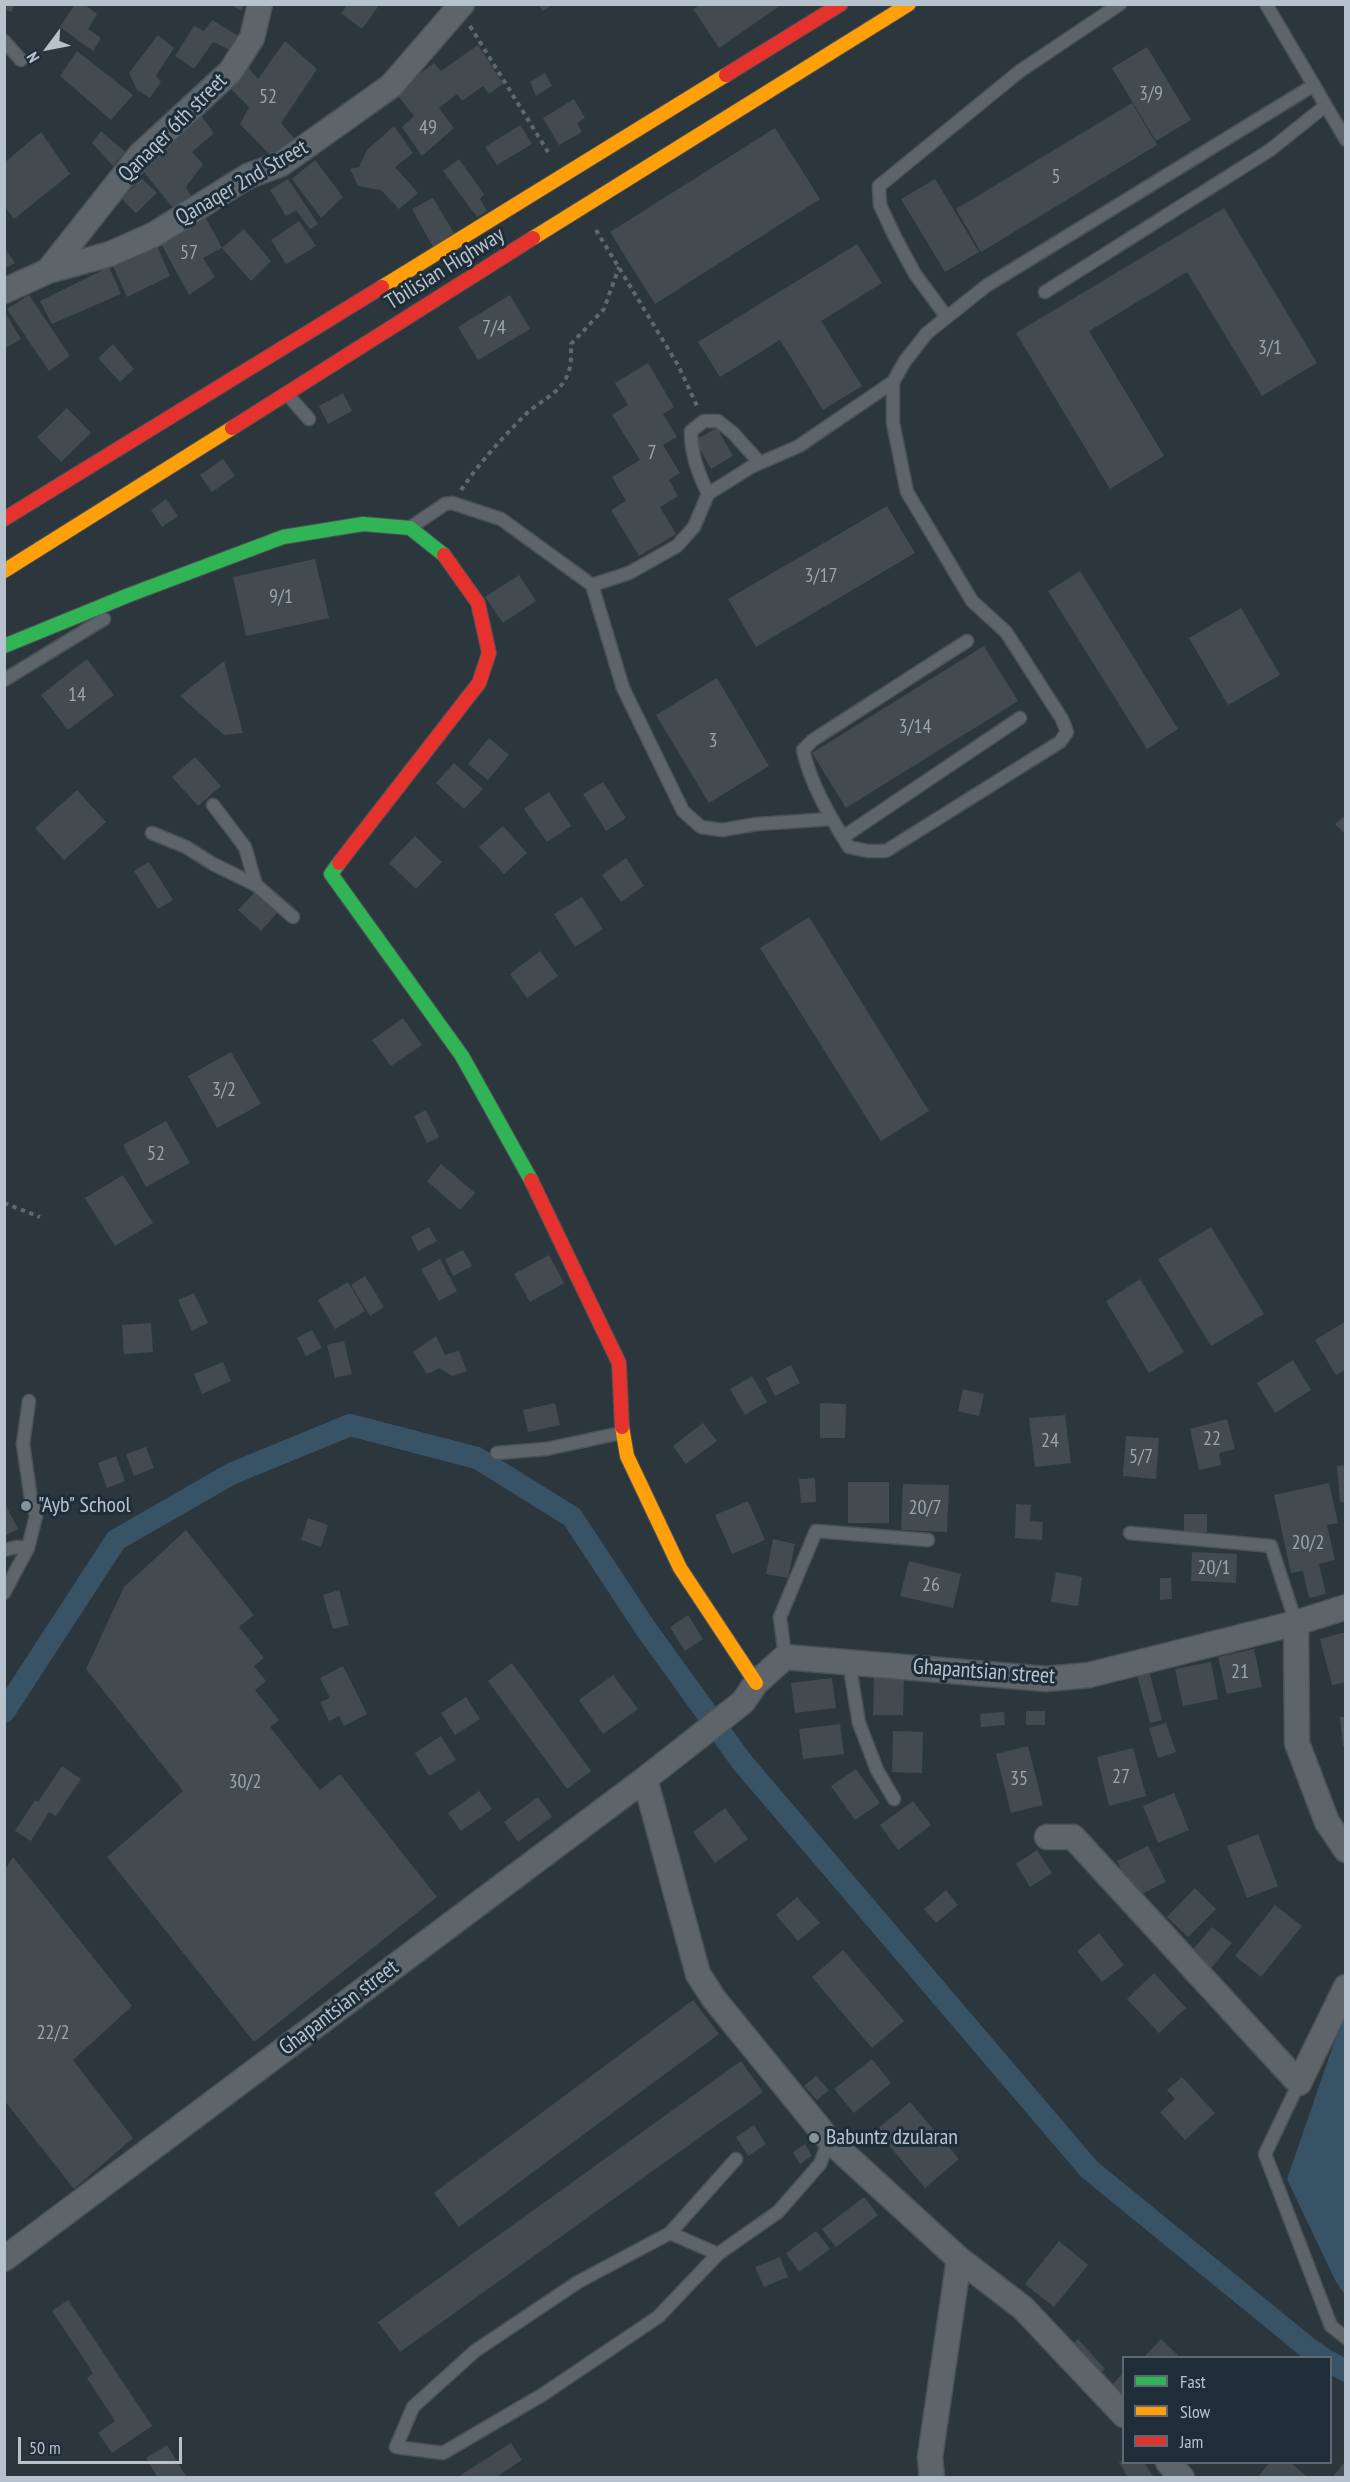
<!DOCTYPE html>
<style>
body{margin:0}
#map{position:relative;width:1350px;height:2482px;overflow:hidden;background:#2c363d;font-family:"PT Sans Narrow",sans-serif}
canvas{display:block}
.frame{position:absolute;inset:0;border:6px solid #b7c3cc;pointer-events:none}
.legend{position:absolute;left:1122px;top:2356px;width:210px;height:108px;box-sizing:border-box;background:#1f2d38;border:2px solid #5c6973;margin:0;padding:8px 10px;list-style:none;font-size:18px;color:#b7c3cc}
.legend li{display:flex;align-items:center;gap:12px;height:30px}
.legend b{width:30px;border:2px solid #5c6973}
.north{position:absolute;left:18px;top:18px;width:60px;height:60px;-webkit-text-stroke:4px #1f2d38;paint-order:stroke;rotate:238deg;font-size:16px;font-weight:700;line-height:24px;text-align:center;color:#b7c3cc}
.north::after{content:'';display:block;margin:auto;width:21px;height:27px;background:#b7c3cc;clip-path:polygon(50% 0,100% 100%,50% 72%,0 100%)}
.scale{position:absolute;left:18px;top:2437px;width:164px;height:27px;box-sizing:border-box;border:3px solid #b7c3cc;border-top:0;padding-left:8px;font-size:18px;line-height:21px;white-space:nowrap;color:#b7c3cc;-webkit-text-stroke:4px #1f2d38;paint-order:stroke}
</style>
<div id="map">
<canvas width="1350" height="2482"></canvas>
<div class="frame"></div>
<ul class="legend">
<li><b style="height:8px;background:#30b455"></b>Fast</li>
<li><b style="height:8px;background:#ff9f0a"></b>Slow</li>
<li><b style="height:8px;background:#e5322d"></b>Jam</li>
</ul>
<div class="north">N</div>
<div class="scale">50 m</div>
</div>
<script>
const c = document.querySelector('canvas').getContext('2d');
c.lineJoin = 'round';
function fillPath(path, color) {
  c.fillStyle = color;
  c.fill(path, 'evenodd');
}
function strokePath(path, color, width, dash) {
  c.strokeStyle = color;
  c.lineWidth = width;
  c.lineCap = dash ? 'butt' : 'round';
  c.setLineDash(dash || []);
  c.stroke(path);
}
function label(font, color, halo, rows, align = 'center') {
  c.font = font + ' "PT Sans Narrow",sans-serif';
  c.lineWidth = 6;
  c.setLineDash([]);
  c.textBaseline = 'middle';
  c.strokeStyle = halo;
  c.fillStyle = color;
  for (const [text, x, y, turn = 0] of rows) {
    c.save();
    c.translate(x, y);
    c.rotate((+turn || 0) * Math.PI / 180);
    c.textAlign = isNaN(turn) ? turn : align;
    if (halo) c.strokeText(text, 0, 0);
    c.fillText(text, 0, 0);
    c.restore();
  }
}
const water = new Path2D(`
 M1345,2011v284l-10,-15 -48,-101z`);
const canal = new Path2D(`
 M4,1712l112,-172 115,-66 119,-49 127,33 95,59 74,112 96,133 347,407 218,178 16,11
 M1330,2362l16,9`);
const building = new Path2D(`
 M4,4h11l-4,8 -7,-3z
 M75,4h9l13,10 -9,15 13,9 -8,13 -33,-24z
 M230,4h14l-3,7z
 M348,4h32l-18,25 -21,-16z
 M538,4h10l1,3 -6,4z
 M700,5h81l-62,43 -26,-39z
 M212,20l28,17 -8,14 -19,-9 -19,27 -19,-13 19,-30 10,5z
 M158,35l16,13 -18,28 5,6 -11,16 -13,-8 -8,-17z
 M285,41l32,28 -36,54 16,19 -22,18 -35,-36 9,-17 -20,-20 18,-21 11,13z
 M478,45l25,39 -14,10 -6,-8 -21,15 -5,-7 -18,14 15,20 -32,28 -20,-29 12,-11 -19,-24 39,-29 7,8z
 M1147,47l44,73 -35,21 -44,-73z
 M77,51l56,44 -22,25 -51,-44z
 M545,73l7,13 -16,10 -6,-14z
 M574,99l11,19 -8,5 5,9 -23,13 -16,-27z
 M1132,103l25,42 -176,107 -25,-43z
 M197,110l17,23 -22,19 11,12 -17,23 7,13 -15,14 -39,-48z
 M520,125l12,19 -35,21 -12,-18z
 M394,126l19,27 -18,14 23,26 -19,16 -18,-19 -23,-4 -8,-17 9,-2 8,-17z
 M775,128l45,71 -165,105 -45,-72z
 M101,131l24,21 -12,14 -21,-23z
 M41,132l29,42 -56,45 -10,-13v-43z
 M459,159l25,35 -4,5 7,12 -10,6 -34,-46z
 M315,160l28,37 -22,21 -29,-39z
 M141,178l16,15 -21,20 -14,-14z
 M288,179l30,45 -8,5 -14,-19 -10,6 -16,-26z
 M935,179l44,73 -34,20 -44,-73z
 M433,198l22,37 -22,12 -21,-38z
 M1224,208l93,155 -55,33 -75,-124 -98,59 75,125 -54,33 -94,-156z
 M205,216l17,32 -19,10 12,19 -26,18 -29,-53z
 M299,221l17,25 -30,18 -15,-24z
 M244,229l27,32 -20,20 -29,-33z
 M156,243l14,33 -43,21 -14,-31z
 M857,244l25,39 -61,38 41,65 -39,24 -43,-70 -60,37 -22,-35z
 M4,247l11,16 -11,6z
 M109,267l12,27 -69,30 -12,-23z
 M29,295l41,61 -21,15 -42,-62z
 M510,295l20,34 -52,31 -20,-33z
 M4,311l17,28 -17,10z
 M113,344l21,25 -14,13 -22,-24z
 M648,363l26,44 -11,7 14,23 -14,8 17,28 -11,7 9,16 -18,11 16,27 -37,22 -28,-46 15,-9 -14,-24 28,-17 -28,-45 16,-10 -13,-22z
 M343,393l9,18 -24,13 -9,-18z
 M67,408l24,25 -30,29 -24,-25z
 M717,428l16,28 -22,13 -16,-29z
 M223,459l12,17 -23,16 -12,-17z
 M166,499l12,17 -16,11 -11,-17z
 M887,506l28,47 -159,94 -28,-48z
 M315,559l14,59 -83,18 -13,-59z
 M1080,571l98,158 -31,20 -99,-158z
 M519,575l17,26 -33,22 -18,-26z
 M1241,608l39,67 -52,30 -39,-67z
 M984,646l34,55 -172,107 -34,-55z
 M87,659l27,36 -46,35 -27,-35z
 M224,661l19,72 -19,2 -44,-39z
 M717,678l52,88 -60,37 -53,-88z
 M489,738l20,17 -21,25 -20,-16z
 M195,757l26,29 -23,20 -26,-29z
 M454,763l29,26 -19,20 -28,-26z
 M603,782l23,36 -20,13 -23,-37z
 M77,790l29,32 -42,38 -29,-32z
 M549,792l22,34 -24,16 -23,-33z
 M1346,815v20l-11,-11z
 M503,826l24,27 -23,21 -25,-27z
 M415,836l27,26 -26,27 -27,-26z
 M626,858l18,28 -23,16 -19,-27z
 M149,862l24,38 -15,9 -24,-38z
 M254,893l23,20 -16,18 -23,-21z
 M582,897l21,32 -28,18 -21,-33z
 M809,917l120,194 -48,30 -121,-193z
 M540,951l18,25 -31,22 -17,-24z
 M403,1018l19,27 -31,21 -19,-26z
 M231,1052l30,52 -44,24 -29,-52z
 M426,1110l13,27 -12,6 -13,-27z
 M166,1121l24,42 -44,24 -23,-42z
 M441,1164l34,29 -15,17 -33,-29z
 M123,1175l30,48 -38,23 -30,-48z
 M429,1227l8,14 -19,10 -7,-14z
 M1211,1227l53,87 -53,32 -53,-87z
 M463,1250l9,16 -19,10 -8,-17z
 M549,1255l15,28 -34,19 -16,-28z
 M440,1259l17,32 -18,10 -18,-32z
 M365,1276l19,31 -14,9 -19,-31z
 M1140,1279l44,73 -35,21 -43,-72z
 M348,1282l17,29 -30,18 -17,-29z
 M194,1293l14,30 -16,8 -14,-31z
 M1346,1321v48l-10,6 -21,-35z
 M151,1323l2,29 -29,2 -2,-29z
 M312,1330l10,18 -16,8 -9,-18z
 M436,1336l9,19 14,-4 8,20 -15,5 -12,-8 -13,6 -14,-22z
 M344,1341l8,33 -17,4 -8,-33z
 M1293,1360l18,30 -36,23 -18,-30z
 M223,1362l8,19 -29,13 -8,-20z
 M791,1365l9,18 -25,13 -9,-18z
 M752,1376l15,26 -22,13 -15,-26z
 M963,1389l21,5 -5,22 -21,-5z
 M555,1403l5,22 -32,7 -5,-22z
 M820,1403l26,1 -1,34h-25z
 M1065,1415l6,48 -36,4 -6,-49z
 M1227,1419l8,30 -16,4 2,12 -22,5 -9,-41z
 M703,1423l14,18 -31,23 -13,-18z
 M1126,1436l33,2 -3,41 -33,-3z
 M146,1447l8,21 -20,8 -8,-22z
 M116,1456l9,25 -18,7 -9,-25z
 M1346,1465v37h-6l-3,-36z
 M815,1478l1,24 -15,1 -2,-24z
 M848,1482h41v41h-41z
 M1329,1483l9,40 -11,2 8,35 -16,4 7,30 -17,4 -6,-27 -12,2 -17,-78z
 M903,1484l46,1 -2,47 -46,-2z
 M748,1501l17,39 -33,14 -17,-39z
 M4,1502l14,27 -14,7z
 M1016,1504l15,1 -1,16 13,1 -1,18 -27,-2z
 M1184,1514h23v18h-23z
 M308,1518l20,7 -7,22 -20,-7z
 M186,1530l68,85 -15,12 25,31 -10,8 12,15 -11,9 24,30 -9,7 50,63 20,-16 97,123 -183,145 -147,-185 76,-66 -97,-122 38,-82z
 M773,1539l22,5 -7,34 -22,-4z
 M1192,1552l45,2 -1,29 -45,-2z
 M909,1561l52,13 -8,34 -53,-12z
 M1056,1572l26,5 -4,29 -27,-4z
 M1160,1578h11l1,21 -12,1z
 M339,1590l10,35 -16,4 -10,-34z
 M688,1615l15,24 -18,12 -15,-24z
 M1346,1632v50l-14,3 -12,-46z
 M1254,1649l8,38 -35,7 -9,-37z
 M1211,1662l7,37 -35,7 -8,-37z
 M512,1663l79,108 -24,18 -79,-108z
 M343,1666l24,48 -23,12 -5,-10 -10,5 -9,-19 10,-4 -10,-20z
 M1149,1671l13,49 -12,3 -13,-48z
 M874,1673l30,1 -1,41h-30z
 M613,1675l25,34 -35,25 -24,-34z
 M832,1678l4,30 -41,5 -4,-30z
 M466,1697l14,22 -25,16 -14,-22z
 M1026,1711h19v14h-19z
 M1004,1712l1,13 -24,2 -1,-13z
 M1340,1717h6v29h-3z
 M1166,1723l10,29 -18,6 -9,-30z
 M840,1724l4,30 -41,5 -4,-30z
 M893,1731l30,1 -1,41 -30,-1z
 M441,1736l15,24 -27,16 -14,-23z
 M1028,1746l15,59 -32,8 -15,-59z
 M1133,1748l13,48 -37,10 -12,-49z
 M62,1766l19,13 -25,37 -7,-4 -18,29 -16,-10 20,-31 3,2z
 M856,1769l24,34 -25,17 -24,-34z
 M479,1791l13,18 -31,22 -13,-18z
 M1174,1793l15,37 -31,13 -15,-37z
 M538,1797l14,20 -34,25 -14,-20z
 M913,1801l18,24 -33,25 -18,-25z
 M725,1808l23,31 -33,24 -22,-31z
 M1258,1834l20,52 -31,12 -20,-52z
 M1148,1846l18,36 -31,15 -18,-36z
 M1037,1850l15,23 -22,14 -14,-23z
 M13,1857l119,149 -59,54 60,78 -59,51 -70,-89v-229z
 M1195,1888l21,21 -28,28 -21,-20z
 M946,1890l12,15 -22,18 -12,-14z
 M797,1897l23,26 -22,18 -22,-26z
 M1275,1905l27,21 -41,51 -26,-21z
 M1212,1927l20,16 -21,25 -20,-16z
 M1099,1933l25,32 -22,17 -25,-31z
 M843,1950l61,71 -32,27 -60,-71z
 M1154,1973l32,35 -27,25 -32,-34z
 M693,2000l26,34 -260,193 -25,-34z
 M872,2059l19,24 -37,30 -20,-24z
 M741,2061l22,31 -363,260 -22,-30z
 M816,2076l13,14 -12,10 -13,-14z
 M1182,2077l33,36 -30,27 -25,-28 15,-13 -8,-9z
 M910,2102l49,57 -34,29 -49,-58z
 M754,2125l12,19 -18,12 -12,-19z
 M805,2144l7,12 -12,8 -7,-12z
 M864,2197l14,18 -42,32 -14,-18z
 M816,2231l14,18 -31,23 -13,-19z
 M1059,2241l29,24 -34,42 -29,-23z
 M780,2257l8,20 -24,10 -9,-20z
 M68,2300l84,126 -40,27 -14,-20 17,-12 -28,-43 6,-5 -41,-62z
 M1078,2339l27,30 -9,8 -26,-30z
 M1161,2339l20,19h-38z
 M1124,2372v30l-16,-13z
 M511,2443l11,17 -27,18h-39z
 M167,2445l20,33h-29l-12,-20z
 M1124,2459v3h20l10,16h-26l-9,-16z
 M1346,2460v18h-14z
 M1270,2462h20l18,16h-51z`);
const path = new Path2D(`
 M470,26l78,126
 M596,230l82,135 20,43
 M461,490c19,-28 42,-53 66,-77 13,-12 33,-20 40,-37 5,-10 4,-22 4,-32l33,-35 15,-42
 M4,1203l36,14`);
const lane = new Path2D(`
 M1266,4l80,136
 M4,41l17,19
 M1045,292l225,-142 55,-44
 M946,316l-31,-42 -20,-37 -15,-32 -1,-19 141,-115 100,-67
 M287,394l22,25
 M708,494c-10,-22 -17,-39 -17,-63l13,-10h14l15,12 27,30
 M411,527l34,-23 7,-1 49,16 91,66 31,103 60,123 18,16 21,3 35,-6 74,-5
 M592,585l37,-12 48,-27 17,-19 14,-33 43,-27 48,-21 94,-64
 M967,641l-154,99 -10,10c8,35 27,67 46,97l19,4h18l174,-109 7,-10 -5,-13 -56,-87 -34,-31 -65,-109 -14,-69v-41l12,-21 22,-28 59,-47 328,-201
 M4,680l100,-61
 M213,805l32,42 11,38
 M152,833l34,14 27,17 43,21 37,32
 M843,837l177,-119
 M497,1453l49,-4 75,-16
 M1130,1533l141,13 25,77
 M4,1550l13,-3 11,1
 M4,1593l24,-45 8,-32 -5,-17 -8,-55 6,-43
 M785,1657l-5,-40 36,-86 112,9
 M849,1662l10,61 18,47 17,29
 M1299,2083l-34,71 66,172 15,12
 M736,2159l-66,74 -92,49 -103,69 -62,56 -17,40 47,6 99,-58 116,-78 60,-63 60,-42 42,-48 9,-24
 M670,2233l48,21`);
const street = new Path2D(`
 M48,271l92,-116 90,-83 22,-34 8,-34
 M4,291l44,-20 62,-17 45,-20 93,-58 33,-12 110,-78 71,-82
 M1296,1623l1,120 30,79 19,28
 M645,1779l53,195 16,25 115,141 130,119 64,49 101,107
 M1047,1837h26l226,246 47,-96
 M4,2259l641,-480 98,-77 13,-19 29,-26 261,22 43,-4 207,-52 50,-16
 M1168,2462l14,16
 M932,2478l-2,-21 29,-198`);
const fast = new Path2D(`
 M4,646l125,-51 154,-58 80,-13 47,4 34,27
 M339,863l-8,11 131,182 69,124`);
const slow = new Path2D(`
 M533,238l376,-234
 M382,287l344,-212
 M4,571l228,-143
 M622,1427l5,29 53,112 76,115`);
const jam = new Path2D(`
 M726,75l115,-71
 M232,428l301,-190
 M4,519l378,-232
 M339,863l140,-180 10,-30 -11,-50 -34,-48
 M531,1180l88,183 3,64`);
const markers = [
 [26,1506,6,"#86929a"],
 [814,2138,6,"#86929a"]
];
const numberNames = [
 ["3/9",1151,94],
 ["52",268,97],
 ["49",428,128],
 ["5",1056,177],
 ["57",189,253],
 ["7/4",494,328],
 ["3/1",1270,348],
 ["7",652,453],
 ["3/17",821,576],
 ["9/1",281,597],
 ["14",77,695],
 ["3/14",915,727],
 ["3",713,741],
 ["3/2",224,1090],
 ["52",156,1154],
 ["22",1212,1439],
 ["24",1050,1441],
 ["5/7",1141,1457],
 ["20/7",925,1508],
 ["20/2",1308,1543],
 ["20/1",1214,1568],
 ["26",931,1585],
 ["21",1240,1672],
 ["27",1121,1777],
 ["35",1019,1779],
 ["30/2",245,1782],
 ["22/2",53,2033]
];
const streetNames = [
 ["Qanaqer 6th street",173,128,-45],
 ["Qanaqer 2nd Street",242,183,-30],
 ["Tbilisian Highway",445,269,-32],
 ["Ghapantsian street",984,1672,4],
 ["Ghapantsian street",339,2008,-37]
];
const poiNames = [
 ["\"Ayb\" School",38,1506],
 ["Babuntz dzularan",826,2138]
];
fillPath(water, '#385366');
strokePath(canal, '#385366', 22);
fillPath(building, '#434b51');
strokePath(lane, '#4b5257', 15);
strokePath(street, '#4b5257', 27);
strokePath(fast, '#4b5257', 16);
strokePath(slow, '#4b5257', 16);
strokePath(jam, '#4b5257', 16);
strokePath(path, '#60686d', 4, [4.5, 4.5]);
strokePath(lane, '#5d646a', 12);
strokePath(street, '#5d646a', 24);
strokePath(fast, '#30b455', 14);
strokePath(slow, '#ff9f0a', 14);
strokePath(jam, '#e5322d', 14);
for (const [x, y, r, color] of markers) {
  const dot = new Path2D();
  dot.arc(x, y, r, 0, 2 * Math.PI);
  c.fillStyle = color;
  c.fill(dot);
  strokePath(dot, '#1f2d38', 2);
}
label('20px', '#9aa5ad', null, numberNames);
label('22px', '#b7c3cc', '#1f2d38', streetNames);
label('22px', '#b7c3cc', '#1f2d38', poiNames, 'left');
</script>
